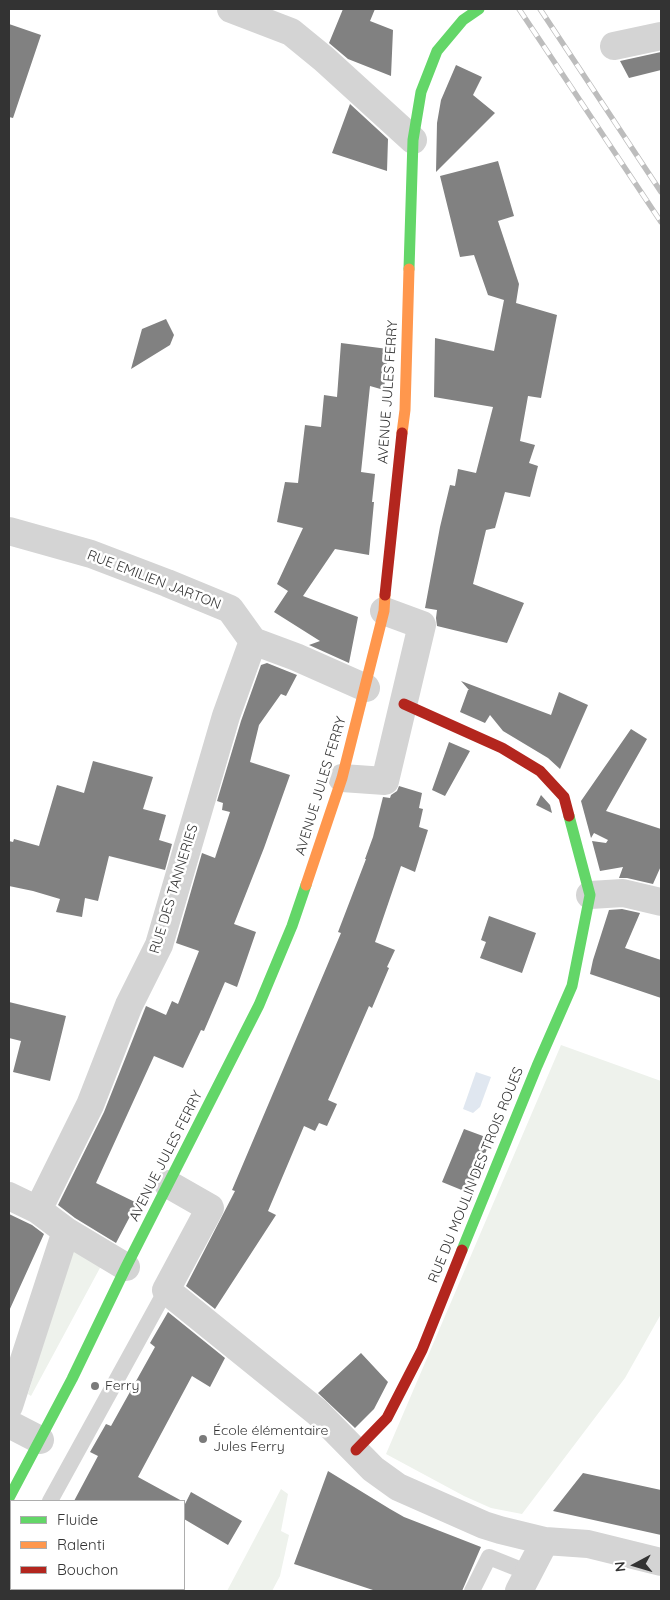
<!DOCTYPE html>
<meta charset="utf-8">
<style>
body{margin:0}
#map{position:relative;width:670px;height:1600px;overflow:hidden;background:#fff;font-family:Quicksand,sans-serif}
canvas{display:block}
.frame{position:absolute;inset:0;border:10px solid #333;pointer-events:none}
.legend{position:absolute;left:10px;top:1500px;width:175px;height:90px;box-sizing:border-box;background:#fff;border:1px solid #adadad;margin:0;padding:6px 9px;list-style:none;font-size:15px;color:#333}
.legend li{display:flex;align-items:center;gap:10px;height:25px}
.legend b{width:25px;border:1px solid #adadad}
.north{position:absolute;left:610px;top:1540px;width:50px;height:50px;-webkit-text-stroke:4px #fff;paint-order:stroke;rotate:264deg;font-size:14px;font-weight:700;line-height:20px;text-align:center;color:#333}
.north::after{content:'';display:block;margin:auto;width:18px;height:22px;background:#333;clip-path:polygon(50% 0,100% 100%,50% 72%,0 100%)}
</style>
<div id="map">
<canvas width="670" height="1600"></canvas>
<div class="frame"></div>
<ul class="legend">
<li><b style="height:6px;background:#63d668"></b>Fluide</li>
<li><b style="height:6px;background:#ff974d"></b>Ralenti</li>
<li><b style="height:6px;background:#b3261e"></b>Bouchon</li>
</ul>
<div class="north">N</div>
</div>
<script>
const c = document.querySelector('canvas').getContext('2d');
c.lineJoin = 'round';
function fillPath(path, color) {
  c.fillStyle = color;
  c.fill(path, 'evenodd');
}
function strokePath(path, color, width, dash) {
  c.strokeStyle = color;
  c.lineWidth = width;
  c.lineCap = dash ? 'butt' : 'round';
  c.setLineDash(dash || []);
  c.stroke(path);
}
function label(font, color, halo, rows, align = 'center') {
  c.font = font + ' Quicksand,sans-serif';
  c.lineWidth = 5;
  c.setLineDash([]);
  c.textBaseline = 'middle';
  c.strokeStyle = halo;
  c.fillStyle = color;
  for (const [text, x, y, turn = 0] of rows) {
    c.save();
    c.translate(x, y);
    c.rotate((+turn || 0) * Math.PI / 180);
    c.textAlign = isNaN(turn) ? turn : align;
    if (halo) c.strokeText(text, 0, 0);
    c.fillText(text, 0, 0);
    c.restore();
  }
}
const green = new Path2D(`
 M561,1045l100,36v233l-36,64 -103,136 -31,-6 -27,-12 -78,-42z
 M72,1246l29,20 -70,130 -3,-2z
 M281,1489l7,5 -7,37 8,4 -9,41 -8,15h-45z`);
const water = new Path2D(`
 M476,1072l15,5 -11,30 -7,6 -10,-4z`);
const building = new Path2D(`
 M343,9h32l-5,12 23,9 -2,46 -43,-17 -19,-16z
 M9,24l32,11 -28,83 -4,-1z
 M661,52v18l-32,8 -9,-17z
 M456,65l26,12 -9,18 22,18 -59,59 1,-49 4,-23z
 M350,104l38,35 -1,32 -55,-18z
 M498,161l16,55 -16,5 21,63 -3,19 41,12 -16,83 -13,-2 -8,45 15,4 -6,18 9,3 -8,31 -25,-5 -10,36 -9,2 -13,54 51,19 -17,40 -70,-17 -1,-8 1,-8 -12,-2 15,-81 10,-42 5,1 3,-17 18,4 17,-66 -59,-10 1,-59 59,13 10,-51 -16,-5 -14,-40 -14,2 -20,-81z
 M166,319l8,16 -4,10 -39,24 11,-40z
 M341,343l47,6 -4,41 -14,-4 -9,86 14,2 -3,28h2l-5,53 -34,-6 -32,47 55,21 -9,46 -40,-18 11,-4 -46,-29 14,-21 -11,-7 26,-56 -26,-6 8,-40 13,1 7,-58 16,2 3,-32 13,2z
 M267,663l30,12 -11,21 -5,-2 -22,31 -9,37 40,13 -26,73 -30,76 22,8 -19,55 -12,-5 -21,49 -3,-1 -18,38 -29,-12 -58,127 41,20 -21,40 -41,-25 -17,-13 46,-93 42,-106 20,9 6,-14 6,3 21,-53 -23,-8 26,-90 13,5 15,-46 -8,-2 1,-7 -6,-2 24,-80 20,-56z
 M461,681l90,34 8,-23 29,13 -28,64 -12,-11 -45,-27 -13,-16 -5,8 -25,-11 8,-22h1z
 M631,729l16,10 -41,72 55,18v37l-8,18 -26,-6h-8l4,-11 -23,4 -8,-30 14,2 2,-3 -14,-7 -3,5 -10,-37z
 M449,742l21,9 -25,45 -13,-6z
 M93,761l60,16 -10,32 23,6 -7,25 13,4 -7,26 -56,-14 -11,45 -13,-3 -3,19 -26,-5 4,-13 -27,-8 -24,-5v-45l4,1 1,-3 25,7 18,-61 27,8z
 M399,786l23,7 -3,15 4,1 -4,18 9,3 -13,42 -14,-6 -26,76 20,8 -8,17 2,1 -17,40 -3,-2 -41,94 9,4 -10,22 -8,-3 -4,8 -11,-5 -36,85 8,4 -61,94 -29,-23 49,-95 -3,-1 109,-257 -3,-1 28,-73h-1l8,-22 10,-40 7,1 1,-3 6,-4z
 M541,795l9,10 2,8 -16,-8z
 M622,909l18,4 -15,35 36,12v38l-71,-24 3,-14 16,-50z
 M489,916l47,17 -14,40 -42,-15 6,-16 -5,-2z
 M9,1002l57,14 -16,65 -37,-9 8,-31 -12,-3z
 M464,1129l27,10 -22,54 -27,-11z
 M9,1214l23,11 12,9 -35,77z
 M168,1312l57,46 -15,29 -18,-11 -54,101 44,24h-108l24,-45 -8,-4 16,-28 5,2 44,-79 -5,-4z
 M361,1353l27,29 -14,27 -19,19 -37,-35z
 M328,1471l62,38 14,8 77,30 -19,44h-86l-82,-27z
 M583,1473l78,17v45l-108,-24z
 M191,1492l51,29 -14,24 -44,-26v-13z`);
const lane = new Path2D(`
 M50,1501l116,-211
 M9,1576l2,-4
 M472,1591l17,-34 40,16`);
const street = new Path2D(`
 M231,9l60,23 33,27 89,81
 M614,46l47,-10
 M9,531l82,23 76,29 63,26 23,32 43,16 70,31
 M342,778l43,3 37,-156 -38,-14
 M590,895l33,-2 38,9
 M168,1184l42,24 -44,82 151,122 56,57 25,18 86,38 16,5 45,11 43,3 73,18
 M9,1196l29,14 28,21 60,36
 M38,1210l52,-105 39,-100 30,-60 67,-229 27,-75
 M9,1406l57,-175
 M9,1424l31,16
 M519,1591l26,-50`);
const fast = new Path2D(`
 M409,269l4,-129 8,-48 16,-41 26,-31 16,-11
 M462,1250l75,-184 35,-80 18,-91 -21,-79
 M9,1498l63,-119 54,-112 133,-262 33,-79 14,-41`);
const slow = new Path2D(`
 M402,433l3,-23 4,-141
 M306,885l36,-107 42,-167 1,-16`);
const jam = new Path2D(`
 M385,595l17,-162
 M404,704l98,44 38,23 24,26 5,19
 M356,1450l31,-32 35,-68 40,-100`);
const rail = new Path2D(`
 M519,9l142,213
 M540,9l121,183`);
const markers = [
 [95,1386,5,"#7a7a7a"],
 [203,1439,5,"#7a7a7a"]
];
const streetNames = [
 ["AVENUE JULES FERRY",388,392,-86],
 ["RUE EMILIEN JARTON",154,580,21],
 ["AVENUE JULES FERRY",321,786,-73],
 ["RUE DES TANNERIES",174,889,-73],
 ["AVENUE JULES FERRY",166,1156,-63],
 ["RUE DU MOULIN DES TROIS ROUES",476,1175,-68]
];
const poiNames = [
 ["Ferry",105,1386],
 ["École élémentaire",213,1431],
 ["Jules Ferry",213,1447]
];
fillPath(green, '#eef2ec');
fillPath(water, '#e0e7f0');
fillPath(building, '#818181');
strokePath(lane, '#d4d4d4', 16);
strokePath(street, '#d4d4d4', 28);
strokePath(fast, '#63d668', 11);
strokePath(slow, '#ff974d', 11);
strokePath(jam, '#b3261e', 11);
strokePath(rail, '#bdbdbd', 5.5);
strokePath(rail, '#fff', 4, [11]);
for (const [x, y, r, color] of markers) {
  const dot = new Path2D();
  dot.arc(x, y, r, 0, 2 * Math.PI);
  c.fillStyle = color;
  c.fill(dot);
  strokePath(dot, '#fff', 2);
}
label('14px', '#333', '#fff', streetNames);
label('14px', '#333', '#fff', poiNames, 'left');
</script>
